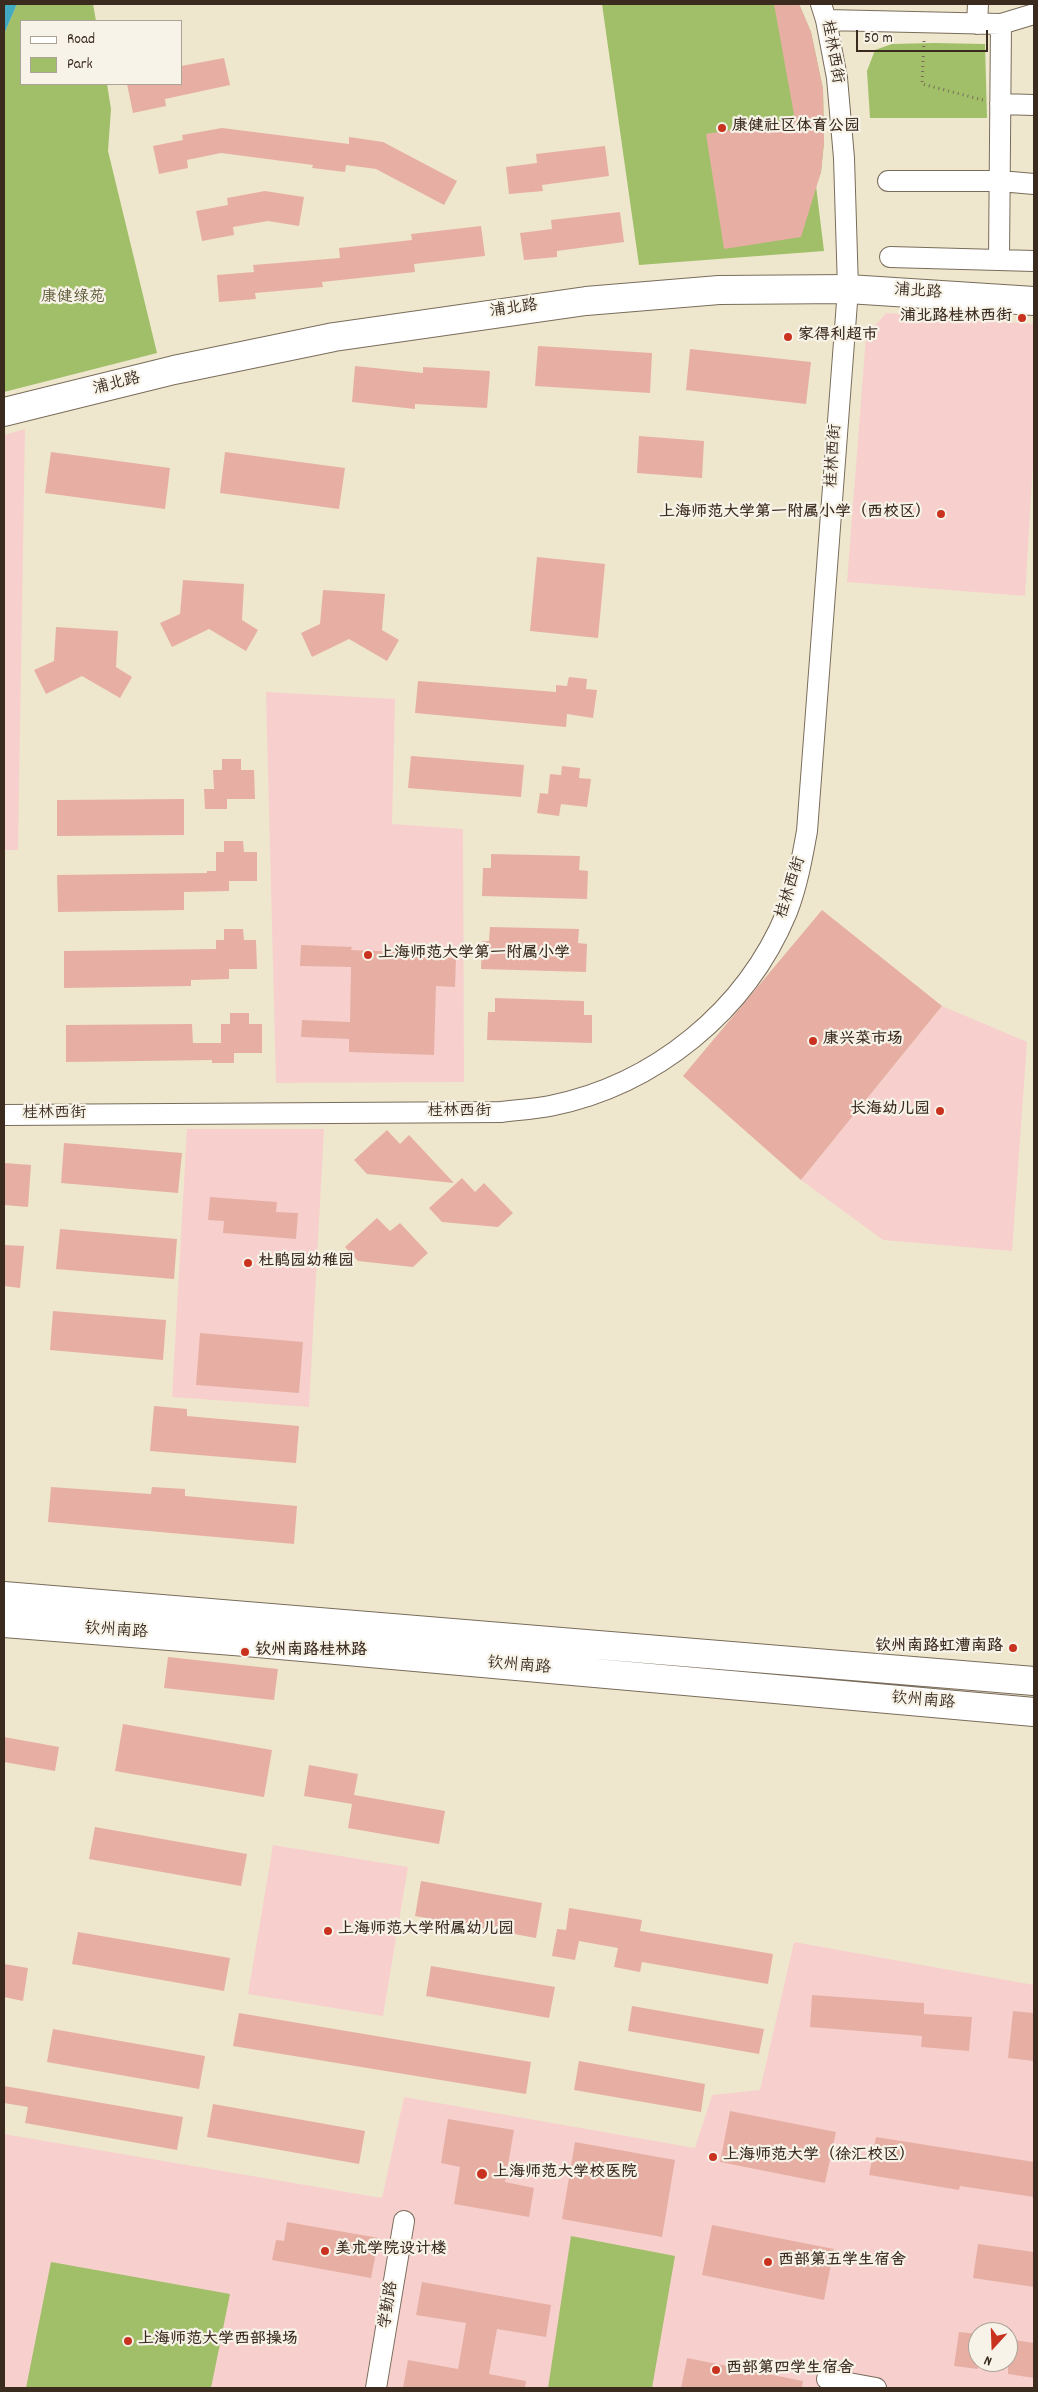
<!DOCTYPE html>
<meta charset="utf-8">
<style>
body{margin:0}
#map{position:relative;width:1038px;height:2392px;overflow:hidden;background:#eee7cd;font-family:Dekko,sans-serif}
canvas{display:block}
.frame{position:absolute;inset:0;border:5px solid #3b2a1e;pointer-events:none}
.legend{position:absolute;left:20px;top:20px;width:162px;height:65px;box-sizing:border-box;background:#f7f3e8;border:1px solid #aca397;margin:0;padding:6px 9px;list-style:none;font-size:15px;color:#3b2a1e}
.legend li{display:flex;align-items:center;gap:10px;height:25px}
.legend b{width:25px;border:1px solid #aca397}
.north{position:absolute;left:968px;top:2322px;width:50px;height:50px;box-sizing:border-box;background:#f7f3e8;border:1px solid #aca397;border-radius:50%;rotate:200deg;font-size:14px;font-weight:700;line-height:20px;text-align:center;color:#3b2a1e}
.north::after{content:'';display:block;margin:auto;width:18px;height:22px;background:#c8321e;clip-path:polygon(50% 0,100% 100%,50% 72%,0 100%)}
.scale{position:absolute;left:856px;top:30px;width:132px;height:22px;box-sizing:border-box;border:2px solid #3b2a1e;border-top:0;padding-left:6px;font-size:15px;line-height:18px;white-space:nowrap;color:#3b2a1e;-webkit-text-stroke:4px #f7f3e8;paint-order:stroke}
</style>
<div id="map">
<canvas width="1038" height="2392"></canvas>
<div class="frame"></div>
<ul class="legend">
<li><b style="height:6px;background:#fff"></b>Road</li>
<li><b style="height:14px;background:#a0bf68"></b>Park</li>
</ul>
<div class="north">N</div>
<div class="scale">50 m</div>
</div>
<script>
const c = document.querySelector('canvas').getContext('2d');
c.lineJoin = 'round';
function fillPath(path, color) {
  c.fillStyle = color;
  c.fill(path, 'evenodd');
}
function strokePath(path, color, width, dash) {
  c.strokeStyle = color;
  c.lineWidth = width;
  c.lineCap = dash ? 'butt' : 'round';
  c.setLineDash(dash || []);
  c.stroke(path);
}
function label(font, color, halo, rows, align = 'center') {
  c.font = font + ' Dekko,"LXGW WenKai TC",sans-serif';
  c.lineWidth = 4.5;
  c.setLineDash([]);
  c.textBaseline = 'middle';
  c.strokeStyle = halo;
  c.fillStyle = color;
  for (const [text, x, y, turn = 0] of rows) {
    c.save();
    c.translate(x, y);
    c.rotate((+turn || 0) * Math.PI / 180);
    c.textAlign = isNaN(turn) ? turn : align;
    if (halo) c.strokeText(text, 0, 0);
    c.fillText(text, 0, 0);
    c.restore();
  }
}
const built = new Path2D(`
 M886,313l148,11v123l-9,149 -178,-14 19,-246z
 M25,429l-7,421h-14v-415z
 M266,692l129,7 -3,125 71,5 1,253 -188,1z
 M942,1006l85,36 -15,209 -129,-11 -82,-60z
 M187,1129h137l-15,278 -137,-10z
 M273,1845l135,22 -25,149 -135,-22z
 M794,1942l240,43v403h-1030v-254l378,64 22,-101 291,51 17,-53 48,-5zM978,2332h30v30h-30z`);
const green = new Path2D(`
 M17,4h76l3,17h-75v63h86l4,25 -3,42 49,202 -153,39v-358z
 M602,4h197l12,28 12,57 1,53 -3,30 -5,14 8,65 -185,14z
 M935,43l50,1 2,74h-117l-3,-47 8,-21 17,-6z
 M571,2236l104,20 -23,132h-104z
 M51,2262l179,32 -19,94h-185z`);
const water = new Path2D(`
 M4,4h13l-13,30z`);
const building = new Path2D(`
 M774,4h25l12,28 12,57 1,53 -3,30 -20,65 -77,12 -18,-115 89,-14z
 M224,58l6,27 -65,14 1,7 -33,7 -6,-29h54v-18z
 M222,128l127,16v-7l34,5 74,39 -13,24 -68,-36 -30,-4 -1,7 -33,-4 1,-3 -92,-12 -34,7 1,8 -29,6 -6,-28 30,-6 -1,-5z
 M605,146l4,30 -67,9 1,6 -34,3 -3,-27 31,-4 -1,-9z
 M265,191l39,6 -5,29 -31,-5 -35,6 1,8 -32,6 -6,-30 32,-6 -1,-7z
 M620,212l4,30 -67,9v6l-33,3 -4,-27 32,-4 -1,-9z
 M481,226l4,30 -71,8 1,8 -93,10 1,5 -68,6 1,6 -37,3 -2,-27 37,-3 -1,-7 87,-7 -1,-10 73,-8 -1,-6z
 M538,346l114,7 -2,40 -115,-7z
 M690,349l121,13 -5,42 -120,-14z
 M355,366l68,7v-6l67,4 -3,37 -72,-4v5l-63,-7z
 M639,436l65,5 -2,37 -65,-5z
 M51,452l119,16 -5,41 -120,-16z
 M225,452l120,16 -6,41 -119,-16z
 M537,557l68,7 -7,74 -68,-7z
 M183,580l61,4 -2,36 16,10 -12,21 -37,-22 -37,18 -12,-24 20,-9z
 M323,590l62,4 -3,36 17,10 -12,21 -38,-22 -37,18 -11,-24 19,-9z
 M56,627l62,4 -2,36 16,10 -12,21 -38,-22 -36,18 -12,-24 20,-9z
 M569,677l18,2 -1,10 11,1 -4,28 -26,-4 -1,13 -151,-14 3,-32 138,11v-7l11,1z
 M411,756l113,9 -3,32 -113,-9z
 M222,759h19v11h13l1,29h-28v10h-22l-1,-20h10l-1,-19h9z
 M562,766l18,2 -1,10 12,1 -4,28 -26,-3 -2,12 -22,-3 3,-20 8,1 2,-20 11,1z
 M184,799v36l-127,1v-36z
 M224,841h19l1,11h13v29h-28v10l-45,1v18l-126,2 -1,-37 150,-2v-2h9v-19h8z
 M491,854l89,2 -1,14 9,1 -1,28 -105,-3 1,-28h8z
 M822,910l120,96 -141,174 -118,-104z
 M490,927l89,2 -1,14 9,1 -1,28 -105,-3 1,-28h7z
 M224,929h19l1,11h12l1,29h-28v10l-38,1v6l-127,2v-37l152,-2v-9h8z
 M301,945l51,2 -1,3 53,2v4l52,2 -1,29 -19,-1 -2,69 -85,-3v-13l-48,-2 1,-17 48,2 1,-55 -51,-1z
 M495,998l89,3v14h8v28l-105,-3 1,-28h7z
 M230,1013h19v11h13v29h-28v10h-22v-3l-146,2v-37l126,-1 1,19h28v-19h9z
 M387,1130l13,14 9,-9 45,48 -87,-9 -13,-14z
 M64,1143l118,10 -4,40 -117,-10z
 M4,1163l27,2 -3,42 -24,-2z
 M462,1178l13,14 9,-9 29,30 -15,14 -56,-5 -13,-14z
 M210,1197l67,5 -1,10 22,1 -2,26 -73,-6 1,-12 -16,-1z
 M377,1218l13,13 10,-8 28,30 -15,14 -55,-6 -13,-14z
 M60,1229l117,10 -3,40 -118,-10z
 M4,1245l20,1 -4,42 -16,-2z
 M53,1311l113,9 -3,40 -113,-10z
 M200,1333l103,9 -4,51 -103,-8z
 M154,1406l33,3v7l112,10 -3,37 -146,-12z
 M51,1487l100,7 1,-7 33,2v7l112,10 -3,38 -246,-22z
 M168,1657l110,12 -4,31 -110,-12z
 M123,1724l149,26 -8,47 -149,-26z
 M4,1737l55,10 -4,24 -51,-9z
 M309,1765l49,9 -4,21 91,16 -6,33 -91,-16 4,-24 -48,-8z
 M95,1827l152,27 -6,32 -152,-27z
 M421,1881l121,22 -6,35 -121,-22z
 M569,1908l73,12 -2,11 133,23 -5,30 -126,-22 -2,10 -26,-5 4,-19 -39,-7 -4,19 -23,-4 5,-27 9,1z
 M78,1932l152,26 -6,33 -152,-27z
 M4,1964l24,4 -5,33 -19,-4z
 M431,1966l124,21 -6,31 -123,-22z
 M812,1995l112,8v11l48,3 -3,34 -48,-4 1,-11 -112,-9z
 M632,2006l132,23 -5,25 -131,-23z
 M1013,2011l21,2v48l-26,-3z
 M239,2013l292,49 -5,32 -293,-48z
 M53,2029l152,27 -6,33 -152,-27z
 M579,2061l126,23 -4,28 -127,-22z
 M4,2086l179,31 -6,33 -152,-27 3,-16 -24,-4z
 M213,2104l152,27 -6,33 -152,-27z
 M730,2111l106,21 -11,51 -105,-21z
 M448,2119l66,11 -9,52 29,6 -5,29 -75,-13 6,-37 -19,-4z
 M876,2137l158,25v35l-74,-11 -1,4 -90,-15z
 M575,2142l100,18 -13,77 -100,-18z
 M287,2222l92,16 -8,40 -99,-18 4,-20 8,1z
 M712,2225l122,24 -10,51 -122,-25z
 M978,2244l56,8v35l-61,-9z
 M422,2282l129,23 -5,32 -49,-8 -8,45 37,7 -1,7h-122l5,-28 50,9 8,-46 -50,-8z
 M959,2332l19,2v35l-24,-3z
 M1008,2339l26,4v35l-26,-4z
 M687,2358l116,23 -1,7h-121z`);
const path = new Path2D(`
 M924,41l-2,43 61,16`);
const street = new Path2D(`
 M826,20l175,4 33,-10
 M977,24l1,-20
 M1000,104l34,1
 M888,181h112l34,3
 M890,257l144,4
 M999,259l2,-235
 M4,1115l497,-3c16,-2 33,-3 49,-6 105,-21 196,-95 237,-194 10,-26 15,-53 20,-81l41,-542 -4,-131 -7,-80 -11,-58 -5,-16
 M827,2379l49,9
 M376,2388l28,-167`);
const secondary = new Path2D(`
 M4,412l170,-42 160,-33 252,-36 133,-11 129,-1 186,12
 M4,1596l1030,85
 M4,1623l242,19 788,70`);
const markers = [
 [722,128,5,"#c8321e"],
 [1022,318,5,"#c8321e"],
 [788,337,5,"#c8321e"],
 [941,514,5,"#c8321e"],
 [368,955,5,"#c8321e"],
 [813,1041,5,"#c8321e"],
 [940,1111,5,"#c8321e"],
 [248,1263,5,"#c8321e"],
 [1013,1648,5,"#c8321e"],
 [245,1652,5,"#c8321e"],
 [328,1931,5,"#c8321e"],
 [713,2157,5,"#c8321e"],
 [482,2174,6,"#c8321e"],
 [325,2251,5,"#c8321e"],
 [768,2262,5,"#c8321e"],
 [128,2341,5,"#c8321e"],
 [716,2370,5,"#c8321e"]
];
const streetNames = [
 ["桂林西街",831,52,80],
 ["浦北路",918,293,4],
 ["浦北路",514,310,-8],
 ["浦北路",117,385,-14],
 ["桂林西街",835,456,-86],
 ["桂林西街",792,888,-72],
 ["桂林西街",459,1113],
 ["桂林西街",54,1115],
 ["钦州南路",116,1632,4],
 ["钦州南路",519,1667,5],
 ["钦州南路",923,1702,5],
 ["学勤路",390,2305,-81]
];
const poiNames = [
 ["康健社区体育公园",732,128],
 ["浦北路桂林西街",1012,318,"right"],
 ["家得利超市",798,337],
 ["上海师范大学第一附属小学（西校区）",931,514,"right"],
 ["上海师范大学第一附属小学",378,955],
 ["康兴菜市场",823,1041],
 ["长海幼儿园",930,1111,"right"],
 ["杜鹃园幼稚园",258,1263],
 ["钦州南路虹漕南路",1003,1648,"right"],
 ["钦州南路桂林路",255,1652],
 ["上海师范大学附属幼儿园",338,1931],
 ["上海师范大学（徐汇校区）",723,2157],
 ["上海师范大学校医院",493,2174],
 ["美术学院设计楼",335,2251],
 ["西部第五学生宿舍",778,2262],
 ["上海师范大学西部操场",138,2341],
 ["西部第四学生宿舍",726,2370]
];
const parkNames = [
 ["康健绿苑",73,299]
];
fillPath(built, '#f7d0cd');
fillPath(green, '#a0bf68');
fillPath(water, '#41aac1');
fillPath(building, '#e7afa4');
strokePath(street, '#7a6c5b', 22);
strokePath(secondary, '#7a6c5b', 30);
strokePath(path, '#7a6c5b', 3, [1, 4]);
strokePath(street, '#fff', 20);
strokePath(secondary, '#fff', 28);
for (const [x, y, r, color] of markers) {
  const dot = new Path2D();
  dot.arc(x, y, r, 0, 2 * Math.PI);
  c.fillStyle = color;
  c.fill(dot);
  strokePath(dot, '#f7f3e8', 2);
}
label('16px', '#3b2a1e', '#f7f3e8', streetNames);
label('bold 16px', '#3b2a1e', '#f7f3e8', poiNames, 'left');
label('16px', '#595734', '#f7f3e8', parkNames);
</script>
